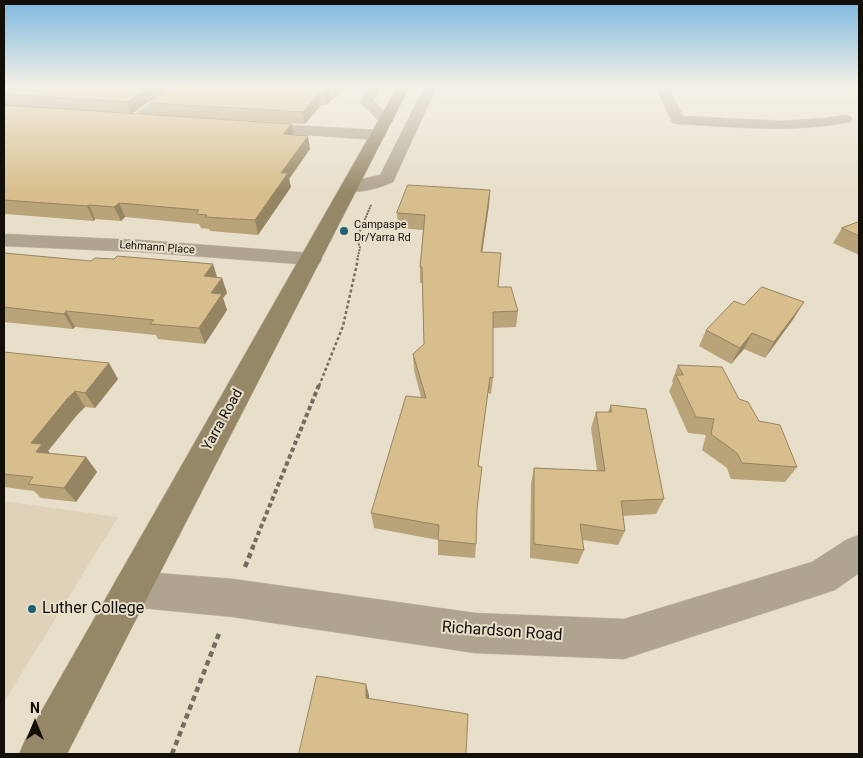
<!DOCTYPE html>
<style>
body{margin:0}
#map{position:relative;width:863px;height:758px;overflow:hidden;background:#e8dfcb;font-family:Roboto,sans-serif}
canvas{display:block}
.frame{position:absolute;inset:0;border:5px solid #120e08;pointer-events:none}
.north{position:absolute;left:10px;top:698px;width:50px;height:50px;-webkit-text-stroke:4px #e8dfcb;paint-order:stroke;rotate:0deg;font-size:14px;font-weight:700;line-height:20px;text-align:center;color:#120e08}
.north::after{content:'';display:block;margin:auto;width:18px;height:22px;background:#120e08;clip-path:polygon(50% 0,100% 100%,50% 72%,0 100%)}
</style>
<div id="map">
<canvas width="863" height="758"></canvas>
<div class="frame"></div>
<div class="north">N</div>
</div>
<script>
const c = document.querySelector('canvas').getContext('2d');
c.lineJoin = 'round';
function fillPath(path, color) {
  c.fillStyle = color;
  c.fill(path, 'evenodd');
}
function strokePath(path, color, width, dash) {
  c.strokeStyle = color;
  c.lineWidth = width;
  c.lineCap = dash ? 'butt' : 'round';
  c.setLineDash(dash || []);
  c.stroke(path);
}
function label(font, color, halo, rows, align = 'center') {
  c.font = font + ' Roboto,sans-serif';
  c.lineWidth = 4;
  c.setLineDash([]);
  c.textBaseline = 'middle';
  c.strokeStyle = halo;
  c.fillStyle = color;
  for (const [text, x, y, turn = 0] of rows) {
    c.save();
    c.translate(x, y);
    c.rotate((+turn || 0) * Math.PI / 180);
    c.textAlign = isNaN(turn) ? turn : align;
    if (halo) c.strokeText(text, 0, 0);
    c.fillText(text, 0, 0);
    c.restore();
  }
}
const built = new Path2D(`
 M4,501l114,16 -114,185z`);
const pathFar3 = new Path2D(`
 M357,260l3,-12 -3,-10 14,-33`);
const pathFar2 = new Path2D(`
 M319,386l24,-60 15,-67`);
const pathFar1 = new Path2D(`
 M252,549l67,-164`);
const path = new Path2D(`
 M245,567l8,-20
 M172,754l48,-123`);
const street = new Path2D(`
 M174,86h14l-48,38h-10l-2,-3 2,-3z
 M370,86h12l-8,15 17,16 2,3 -2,3h-10l-21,-21z
 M425,86h12l-44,96c-12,6 -36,12 -49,9l-3,-4 3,-4 36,-8z
 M656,86h12l15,30 100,5 42,-3 20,-3 5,1 2,3 -2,3 -5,1c-56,10 -111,4 -167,1l-5,-1 -2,-3z
 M255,123l123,7 5,2 3,3 -3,3 -5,2 -128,-9 -3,-3 3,-3z
 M4,234l136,6 171,13 8,1 3,5 -3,5 -8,1 -171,-13 -136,-6z
 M859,535v38l-24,17 -211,69 -149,-6 -242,-36 -102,-10 -13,-5 -6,-13 6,-13 13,-5 102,8 242,34 149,6 188,-57 34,-22z`);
const secondary = new Path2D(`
 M398,86h12l-343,668h-48l7,-16z`);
const wall = new Path2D(`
 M4,86h167l-39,28 22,1 -4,-12 23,-17h172l-11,13h-2l-5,6h-6l-16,19 -101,-6 90,17 16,14 -21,30 2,8 -33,48 -48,-4 -1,-2 -8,-1 -2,-4 -74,-7 -4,4 -26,-2 -1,2 -88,-7 -2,2z
 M490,190l-1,15 -7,47 16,35 20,24 -2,16 -23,1v50l-2,16 -3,-1 -10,73 -2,78 -1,14 -37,-3v-15l-64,-12 -3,-15 50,-116 -7,-27 -1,-16 11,-10 -2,-61h-2v-16l3,-37 -25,-2 -1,-15z
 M859,222v33l-26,-12 9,-15z
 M4,253l87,8 131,17 5,15 -4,5 4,12 -22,34 -47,-5 -2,-4 -81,-8 -2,2 -69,-7z
 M744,305l50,13 -29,40 -21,-9 -13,15 -32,-18 7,-16z
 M4,352l114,27 -23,29 -10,-1 -8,8 -29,36 2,2 36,4 11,15 -21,30 -35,-4 -7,-7 -30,-4z
 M678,365l61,34 20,22 38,46 -12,15 -54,-3 -4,-11 -25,-18 4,-15 -18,-2 -19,-42 4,-8 -1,-2z
 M611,405l53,94 -8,15 -33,2 2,15 -7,14 -36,-5 2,10 -6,14 -48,-6 1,-75 3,-15 63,3 -6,-43 5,-16h12z`);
const shadedWall = new Path2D(`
 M151,86h20l-40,28 -4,-12z
 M335,86h10l-11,13 -1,-11z
 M330,87l2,12 -5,6 -1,-12z
 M319,93l2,12 -16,19 -2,-12z
 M292,124l2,13 -11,-3z
 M308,136l2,13 -21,30 2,8 -33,48 -3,-15 26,-47z
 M490,190l-1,15 -9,62 1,-15z
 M119,203l6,14 -4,4 -7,-14z
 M89,205l6,14 -1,2 -7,-15z
 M213,264l5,16 -14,-4z
 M222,278l5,15 -4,5 4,12 -22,34 -6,-16 12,-35z
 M804,302l-10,16 -29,40 9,-16z
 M66,311l9,16 -2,2 -9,-15z
 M752,333l-8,16 -13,15 9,-16z
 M109,363l9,16 -23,29 -10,-15z
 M75,391l10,16 -8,8 -29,36 6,8 -18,-7 -5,-9 36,-44z
 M86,457l11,15 -21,30 -12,-14z
 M366,684l3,11v13l-3,-10z`);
const building = new Path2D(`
 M4,86h147l-24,16 -123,-8z
 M173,86h162l-2,2 -3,-1 -4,6h-7l-16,19 -153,-9z
 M4,105l288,19 -9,10 25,2 -27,37h7l-33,47 -50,-3 2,-2 -11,-1 3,-4 -80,-7 -5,4 -25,-2 -2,1 -83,-6z
 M408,185l82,5 -9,62 20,1 -3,34h13l7,24 -25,1v66l-3,-1 -12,89 4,1 -5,42 -1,35 -38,-4 1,-15 -68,-12 35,-117 20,2 -13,-44 11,-10 -2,-77h-2l5,-52 -28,-2z
 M859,222v14l-17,-8z
 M4,253l87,8 4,-3 19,1 3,-3 96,8 -9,12 18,2 -11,15 11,1 -23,34 -49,-4 4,-4 -88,-9 -2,3 -60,-7z
 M762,287l42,15 -30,40 -22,-9 -12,15 -34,-18 28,-29 10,4z
 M4,352l105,11 -24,30 -10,-2 -8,8 -36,44 11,1 -6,8 50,5 -22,31 -36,-4 5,-7 -29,-3z
 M678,365l44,2 17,32 9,3 11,19 21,4 17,42 -55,-4 -5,-10 -26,-19 3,-15 -18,-2 -20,-42h7z
 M611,405l35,4 18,90 -43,2 4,30 -45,-7 4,26 -50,-6v-76l71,3 -9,-59h15z
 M317,676l49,8v14l102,16 -2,40h-167z`);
const markers = [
 [344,231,5,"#1e6174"],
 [32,609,5,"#1e6174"]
];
const farPoinames = [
 ["Campaspe",354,225],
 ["Dr/Yarra Rd",354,238]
];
const farStreetnames = [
 ["Lehmann Place",157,248,4]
];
const streetNames = [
 ["Yarra Road",223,420,-61]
];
const nearPoinames = [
 ["Luther College",42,609]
];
const nearStreetnames = [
 ["Richardson Road",502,632,4]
];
fillPath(built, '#dfd2b8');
strokePath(street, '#c1b9a8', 1);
strokePath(secondary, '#c1b9a8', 1);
strokePath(pathFar3, '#736d61', 2, [2, 1]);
strokePath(pathFar2, '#736d61', 2.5, [3, 2.5]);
strokePath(pathFar1, '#736d61', 4, [4.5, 3]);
strokePath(path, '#736d61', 4.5, [5.5, 4]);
fillPath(street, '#afa48f');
fillPath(secondary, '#968767');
fillPath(wall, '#b9a378');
fillPath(shadedWall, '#968562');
fillPath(building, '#d7be8c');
strokePath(building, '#968562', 1);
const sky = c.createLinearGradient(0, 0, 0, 192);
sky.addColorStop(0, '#7db8df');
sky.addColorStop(0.45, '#f5f1e8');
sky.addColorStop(1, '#f5f1e800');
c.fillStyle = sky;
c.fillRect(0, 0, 863, 192);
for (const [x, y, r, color] of markers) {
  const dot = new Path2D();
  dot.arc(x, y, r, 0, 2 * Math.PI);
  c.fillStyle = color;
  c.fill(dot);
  strokePath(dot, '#e8dfcb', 2);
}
label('11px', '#120e08', '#e8dfcb', farPoinames, 'left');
label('11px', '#120e08', '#e8dfcb', farStreetnames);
label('14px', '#120e08', '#e8dfcb', streetNames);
label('16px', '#120e08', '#e8dfcb', nearPoinames, 'left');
label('16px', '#120e08', '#e8dfcb', nearStreetnames);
</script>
